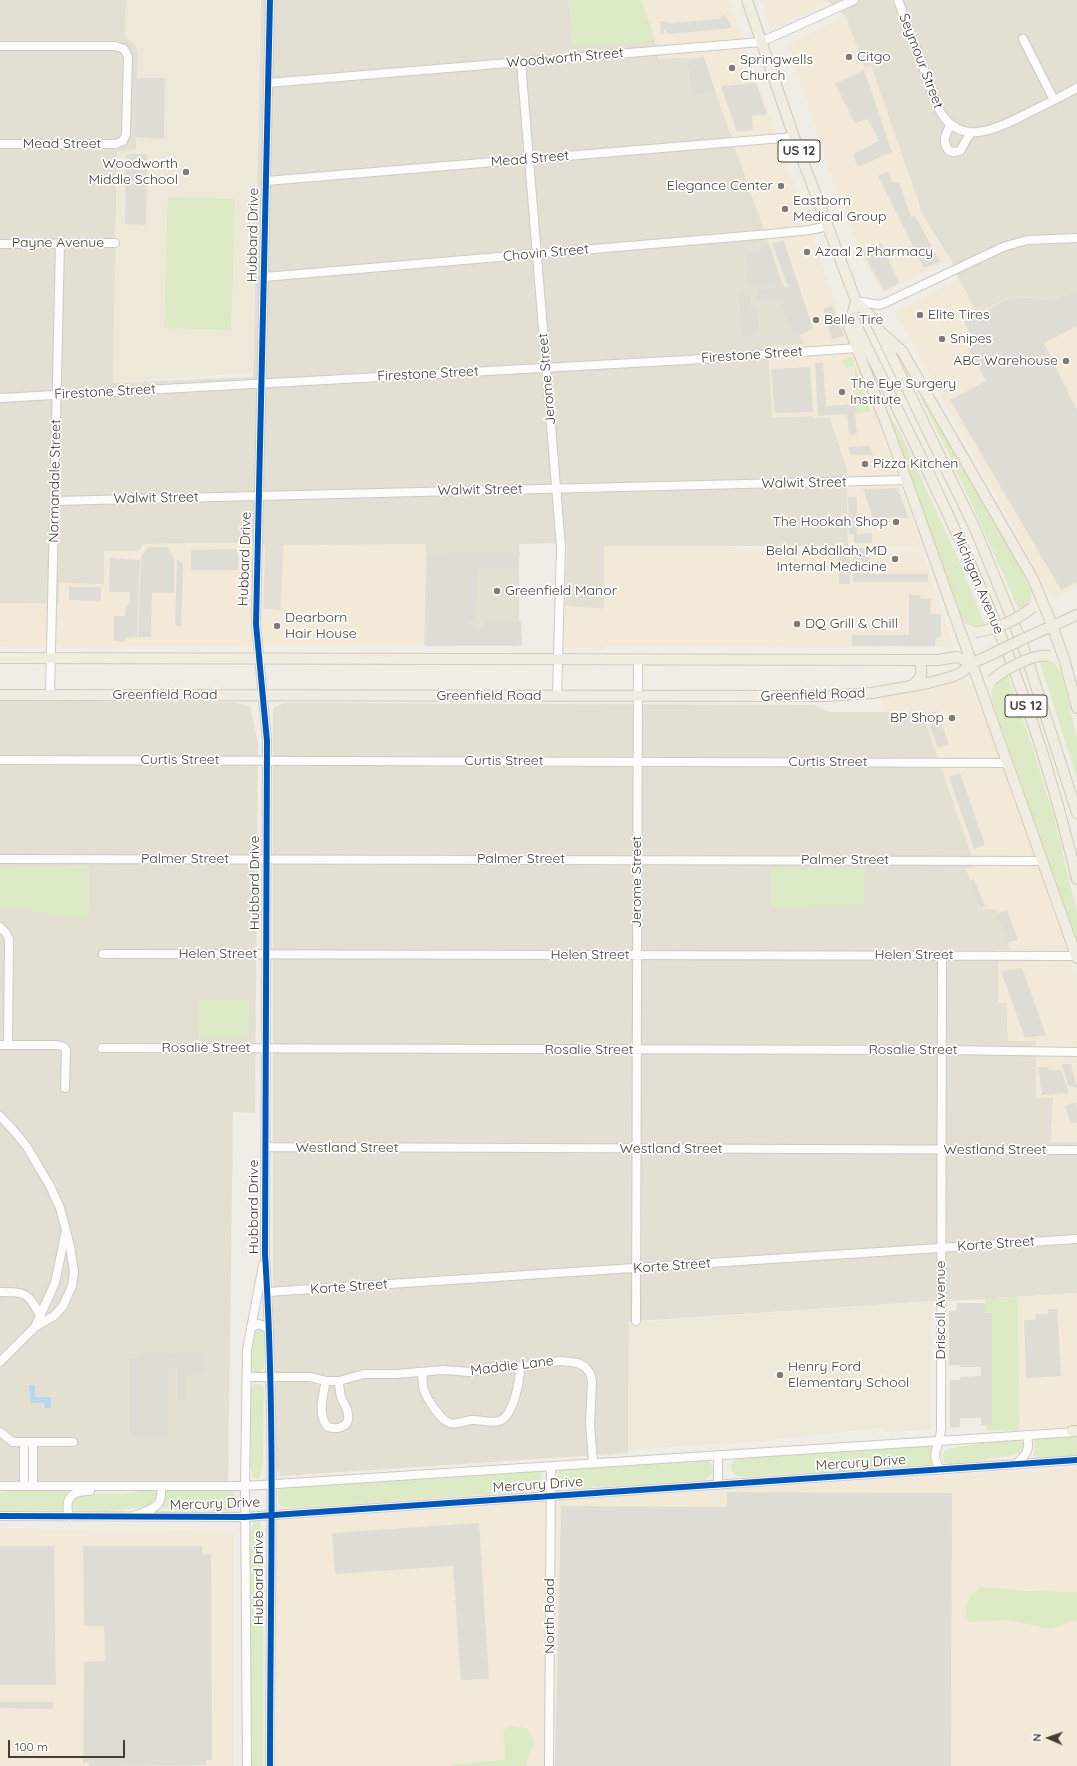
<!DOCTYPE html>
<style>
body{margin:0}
#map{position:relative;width:1077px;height:1766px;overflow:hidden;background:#f0ede6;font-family:Quicksand,sans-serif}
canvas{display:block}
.north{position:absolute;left:1029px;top:1718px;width:40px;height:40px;-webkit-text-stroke:3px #fff;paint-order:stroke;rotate:272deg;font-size:11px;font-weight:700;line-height:16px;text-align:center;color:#453e33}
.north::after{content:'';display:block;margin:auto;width:14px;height:18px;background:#453e33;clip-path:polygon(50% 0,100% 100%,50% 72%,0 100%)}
.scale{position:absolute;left:8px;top:1740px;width:117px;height:18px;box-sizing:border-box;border:2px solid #453e33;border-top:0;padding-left:5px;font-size:12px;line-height:14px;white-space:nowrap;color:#453e33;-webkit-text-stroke:3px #fff;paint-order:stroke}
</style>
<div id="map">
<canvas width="1077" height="1766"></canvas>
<div class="north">N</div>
<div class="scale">100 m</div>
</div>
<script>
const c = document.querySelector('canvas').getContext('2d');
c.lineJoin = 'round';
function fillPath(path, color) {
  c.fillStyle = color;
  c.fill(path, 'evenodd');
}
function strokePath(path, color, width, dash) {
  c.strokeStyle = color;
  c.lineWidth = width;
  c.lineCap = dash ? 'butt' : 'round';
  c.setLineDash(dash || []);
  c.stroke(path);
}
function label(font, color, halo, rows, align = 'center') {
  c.font = font + ' Quicksand,sans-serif';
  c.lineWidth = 3.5;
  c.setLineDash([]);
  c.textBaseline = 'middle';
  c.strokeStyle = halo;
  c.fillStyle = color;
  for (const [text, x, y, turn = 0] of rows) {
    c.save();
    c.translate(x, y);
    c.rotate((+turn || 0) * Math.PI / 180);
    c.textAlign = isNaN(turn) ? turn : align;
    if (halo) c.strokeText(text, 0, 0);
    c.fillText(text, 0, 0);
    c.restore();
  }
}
const residential = new Path2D(`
 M0,0h126l-1,35 10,10 3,7 -2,98 -19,3 -4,230 140,-6 8,-377h380l13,36 4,23 29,-2 4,39 25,-3 88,251 -32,73 41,-1 2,2h15l17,51 1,77h-244v63l-39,-3 2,-63 -48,1v102l-95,-1 2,-101 -145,66 -18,-1 2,-64 -16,-2 -105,1 -5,7h-34l-1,33h-44l-1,20 -59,-1z
 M827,0h250v291l-25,8 -41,-2 -34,16 -19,-35 -7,-18 -28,-44 -52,-150 -6,3 -21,-54z
 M0,701l231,1 19,4 8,37 -3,370 -22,-1 -5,375 -228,-6v-586l88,24 1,-53h-89z
 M284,703l531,2 13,7h94l54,156h-10l13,41h17l15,41h-12v53h8l1,38h29l-1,56 17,1 -2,43 26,1v151l-81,5 -1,1 -63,2 -309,21 6,1 -1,130 -347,23 -7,-9 -1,-120v-639z`);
const commercial = new Path2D(`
 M642,0h87l193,548 -74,-2 -1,-77 -17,-51h-16l-1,-2 -41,1 -4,-71 36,-2 -88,-251 -25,3 -4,-39 -29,2 -4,-23z
 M761,0h66l1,2 -54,27 -5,-4z
 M846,16l19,53 6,-3 52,150 25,45 -66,32 -22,-40 -23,-61 -49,-148z
 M959,279l18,34 34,-16 41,2 25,-8v296l-24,12 -158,-287z
 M249,543l16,2 -2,64 18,1 2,-65 143,-1 -2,101 -424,2v-44l59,1v-21l45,1v-33h35l5,-7z
 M604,546l135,1v4h7l176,1 31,93 -3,2 -346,-1v3l-40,-1 1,-42 39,3z
 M959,681l10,1 20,46 88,251v163h-26l2,-44h-17v-57h-28l-1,-38h-9v-53h13l-15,-41h-16l-14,-41h10l-54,-156h-39v-11l-5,-3z
 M1077,1293v133l-58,4 -1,-133z
 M1077,1468v298h-801v-245l485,-34z
 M0,1529l234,3v234h-234z`);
const education = new Path2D(`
 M126,0h134l-8,373 -139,9 4,-230 19,-3 2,-97 -3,-7 -10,-9z
 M932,1301l-1,129 -40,2 -9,-4 -104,11 -13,2 -137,9 1,-127z`);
const green = new Path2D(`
 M569,0h73l12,40 -82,7z
 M168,197l67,2 -4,131 -67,-2z
 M852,357l21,62 -3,-7 -14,1 -1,-46h-9l-2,-4h-2l2,-5z
 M921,398h2l93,161 15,31c2,10 -4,15 -11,22l-69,-154z
 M889,415l11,17 59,129 27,67c-13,0 -21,-2 -27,-14z
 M1039,660l12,1 4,3 7,11 15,63v40z
 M1007,673l24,70 23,74 23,95v32l-85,-244c-1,-15 2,-18 15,-27z
 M0,866h89l-1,54 -88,-14z
 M771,869h93v36l-93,2z
 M199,1000h50v38h-50z
 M1018,1297l1,133 -30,1 -3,-2v-3h6v-113h-7v-14z
 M255,1329l8,2 1,4v33l-4,4h-6l-4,-4 1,-34z
 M254,1384l8,1 2,4 -1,74 -3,15 -2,1 -5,-1 -3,-13v-75l1,-3z
 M1053,1436h24v19l-34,3 -10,-2 2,-9 -1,-9z
 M1020,1439l4,4c0,6 -2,9 -7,11l-40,7 -28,3 -5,-1 -1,-4v-6l4,-4 53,-9z
 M931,1445l3,2 -3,6 1,10 -2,2 -188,12 -7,-2c-6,-6 -5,-11 1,-17z
 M706,1459l5,5 2,8 -5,6 -3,2 -136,9 -9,-1c-3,-5 -3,-14 0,-19z
 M537,1470l4,2 1,16 -4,3 -243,17 -14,-1 -3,-4v-12l3,-3z
 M19,1489h47l2,2 -5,9v10l-63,1v-18z
 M147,1490h6l3,4v4l-5,7 -6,2c-13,1 -68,10 -75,-1l1,-8 10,-4h39z
 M164,1490h67l3,1 2,17 -5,3h-48l-20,-4 -2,-1z
 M254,1519h5l4,16v231h-12l-1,-232z
 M980,1587l46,4 51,1v28l-26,9 -42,-9 -40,2c-8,-16 0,-24 11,-35z
 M511,1726l17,2 7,16 -5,8 -4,14h-77l8,-2 47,-4c2,-11 -2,-20 0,-31z`);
const parking = new Path2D(`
 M725,15l7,13 -64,6 -4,-6v6h-3l-1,-13 10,2 48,-4z
 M704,57l12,36 -25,3 -4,-37z
 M864,70l28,82 -34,15 -5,-13 26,-13 -11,-22 -13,4 -20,-39z
 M136,78h29l-1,61 -29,-2z
 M756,83l11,31 -15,2 1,14 -16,2 -16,-46z
 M126,154h21l-1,71 -21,-1z
 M888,171l5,12 6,-1 12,35 4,-1 25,46 -16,6 -46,-92z
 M784,241l29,88 -19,8 -14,-37 -22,1v-12l30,-2 -16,-44z
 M881,243l18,40 -15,8 -21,-38z
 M769,244l12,36 -4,5 -29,2 -2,-36 18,-1z
 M1077,291v35l-33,17 33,68v171l-16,8 -111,-190 36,-19 -18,-34 7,-4 -11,-21 47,-25 41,2z
 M739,294h11l1,14h6l2,26h-6l-1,2 -11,1z
 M833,306l11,30 -12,3 -9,-30z
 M823,362l3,44 31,-2 -1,9h-1l2,21 -8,1 -2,-21 -29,2 -3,-53z
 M810,367l3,45 -38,1 -4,-44z
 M869,446l4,9h-22l-3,-8z
 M898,488l10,30h-35l-10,-29z
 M848,497h9v37l15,-1v10h-18v-9h-5z
 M148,547h20l6,13v33h-22l-1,44h-13l3,-80z
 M853,548h16l1,26h58v8h-75z
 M238,549v21h-47v-20z
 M520,552l-3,18 -39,-1 -1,46 -8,8 9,9 9,-11 34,1 1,23 -95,1 1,-92z
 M839,555h11v29h-11z
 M110,558l30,2 -3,77 -12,1v3h-11v-25h11l1,-10 4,-3v-11h-21z
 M177,559l6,5 -2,63 -6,-3z
 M69,587h32v14l-32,-1z
 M909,595h11l1,4h10l-1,15h11v23l-5,1 -1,8h-83v-11h57z
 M937,711l12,33 -11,4 -12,-33z
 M960,773l25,72 -11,4 -25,-72z
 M974,879l11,28 -5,2 -11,-28z
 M1007,910l11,30 -11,3 -10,-30z
 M1022,968l24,67 -21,3 -24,-67z
 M1062,1064h9l6,24 -9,-3z
 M1038,1067h10l1,3h12l8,23 -27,2z
 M1075,1102l2,7v13l-6,2 -6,-18z
 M957,1303h28v10h7v113l-11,-1v-7h-21v9l-10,1v-48h10v-3l21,-1v-9h-21v-2h-11v-54h7z
 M1048,1309h9l4,67 -35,2 -2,-58h12l-1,-6h13z
 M204,1352v22l-19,1v25h-7v-32h-10v70h-38v-79h7l1,-6z
 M727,1492l225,1 -1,273h-396l6,-260 166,1z
 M479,1523l10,156 -28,1 -8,-114 -118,8 -3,-41z
 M0,1546h54l2,139h-56z
 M83,1546h119v9l9,-1 1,206h-6v5l-117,1v-3h-6l1,-101 21,-1 -1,-35h-20z
 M0,1702h53v7l-53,-1z`);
const water = new Path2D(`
 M29,1385h6v12h16v11h-6l-1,-5h-13z`);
const minor = new Path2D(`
 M898,0l40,107c20,43 60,21 90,6 16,-8 33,-16 49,-25
 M1023,39l31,61
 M0,46h115l9,3 4,8 -2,77 -3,7 -7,3h-116
 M521,62l40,485 -4,149
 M268,83l493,-41 93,-42
 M951,124c-5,9 -10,18 -2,27l5,1 6,-1 11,-19
 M266,181l528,-44
 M0,244l115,-1
 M264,277l506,-43 40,-4 18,-4
 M856,301l23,4 8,-3 116,-55 24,-7 50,-2
 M0,398l687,-38 170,-12
 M55,501l851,-21
 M50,695l10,-452
 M0,760l1008,3
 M0,859l1043,2
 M0,927l6,6 3,6 -1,106
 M103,954l973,2
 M0,1045h57l7,2 2,3 -1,38
 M102,1048l840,2 135,2
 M0,1116l14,15 13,16 23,39 10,22 10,38 4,26 -2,14 -9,20 -9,10 -19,11 -35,35
 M266,1147l811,3
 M0,1292c26,0 27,0 40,23
 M267,1292l810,-53
 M636,1321l2,-662
 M35,1327l20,-44 10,-48
 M251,1327l8,-3 10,5
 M422,1372c1,6 0,13 2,18 3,9 17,31 26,33 7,2 14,-2 21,-3 9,-1 19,4 28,1 15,-5 21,-41 21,-55
 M247,1377h63l16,4h13l25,-7h32l47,-4 28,2 27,-6h29l34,-5 17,2 7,4 5,6 2,8 -2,43 3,38
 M326,1381c-3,13 -9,35 2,46 9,3 22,0 20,-12 0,-7 -5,-12 -7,-18 -1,-5 -2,-11 -2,-16
 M0,1432l13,10h60
 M1015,1465c10,-9 17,-16 11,-30
 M940,1470c-11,-20 0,-21 1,-40l1,-474
 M718,1485v-30
 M0,1486h245l832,-54
 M24,1486v-44
 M33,1486v-43
 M0,1516l245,1 832,-57
 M134,1516c18,-8 29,-6 27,-30
 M69,1517c-5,-19 2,-26 21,-26
 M247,1766l-2,-280 2,-136 16,-85
 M270,1766c0,-170 6,-342 -5,-512l2,-513 -11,-117 14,-624
 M549,1766l2,-300`);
const major = new Path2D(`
 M747,0l47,137 62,164 17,18 5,9 98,203 47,115 54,167
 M856,301l-7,26 5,13 36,94 187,524
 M852,317c55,111 111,222 156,337 28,73 51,149 69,225
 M882,333l20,18 131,228 19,46 13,37 12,46
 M1025,638l52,-23
 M0,658l919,2h19l19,-3 15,6
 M912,686c11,-10 11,-12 7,-26
 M0,695l825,1 47,-3 56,-10 26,-7 8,-4 10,-9 12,-5
 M1072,1431h5`);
const majorBridge = new Path2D(`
 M975,632c20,-2 42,-12 58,-25
 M984,658l41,-20
 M992,680c11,-10 42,-27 57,-24`);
const cycleway = new Path2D(`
 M0,1516l245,1 832,-57
 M270,1766c0,-170 6,-342 -5,-512l2,-513 -11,-117 14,-624`);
const markers = [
 [849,57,4,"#817b72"],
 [732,68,4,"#817b72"],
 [186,172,4,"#817b72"],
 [781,186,4,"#817b72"],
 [785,209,4,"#817b72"],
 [807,252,4,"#817b72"],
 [920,315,4,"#817b72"],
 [816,320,4,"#817b72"],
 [942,339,4,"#817b72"],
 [1066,361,4,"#817b72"],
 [842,392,4,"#817b72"],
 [865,464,4,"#817b72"],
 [896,522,4,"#817b72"],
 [895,559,4,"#817b72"],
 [497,591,4,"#817b72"],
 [797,624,4,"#817b72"],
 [277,626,4,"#817b72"],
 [952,718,4,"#817b72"],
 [780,1375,4,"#817b72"]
];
const shields = [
 [799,151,42],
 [1026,706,42]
];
const shieldNames = [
 ["US 12",799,151],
 ["US 12",1026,706]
];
const poiNames = [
 ["Citgo",857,57],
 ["Springwells",740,60],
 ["Church",740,76],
 ["Woodworth",178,164,"right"],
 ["Middle School",178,180,"right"],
 ["Elegance Center",773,186,"right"],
 ["Eastborn",793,201],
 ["Medical Group",793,217],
 ["Azaal 2 Pharmacy",815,252],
 ["Elite Tires",928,315],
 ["Belle Tire",824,320],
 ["Snipes",950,339],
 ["ABC Warehouse",1058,361,"right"],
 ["The Eye Surgery",850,384],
 ["Institute",850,400],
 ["Pizza Kitchen",873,464],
 ["The Hookah Shop",888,522,"right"],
 ["Belal Abdallah, MD",887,551,"right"],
 ["Internal Medicine",887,567,"right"],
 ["Greenfield Manor",505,591],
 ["Dearborn",285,618],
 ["Hair House",285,634],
 ["DQ Grill & Chill",805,624],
 ["BP Shop",944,718,"right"],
 ["Henry Ford",788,1367],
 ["Elementary School",788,1383]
];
const streetNames = [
 ["Woodworth Street",565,58,-5],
 ["Seymour Street",921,61,69],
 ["Mead Street",62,144],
 ["Mead Street",530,159,-5],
 ["Hubbard Drive",253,235,-89],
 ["Payne Avenue",58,243],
 ["Chovin Street",546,253,-5],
 ["Firestone Street",752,355,-4],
 ["Firestone Street",428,374,-3],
 ["Jerome Street",547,379,-95],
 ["Firestone Street",105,392,-3],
 ["Normandale Street",55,481,-89],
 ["Walwit Street",804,483,-1],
 ["Walwit Street",480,490,-1],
 ["Walwit Street",156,498,-1],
 ["Hubbard Drive",245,559,-88],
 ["Michigan Avenue",978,583,67],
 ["Greenfield Road",165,695],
 ["Greenfield Road",813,695,-2],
 ["Greenfield Road",489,696],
 ["Curtis Street",180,760],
 ["Curtis Street",504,761],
 ["Curtis Street",828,762],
 ["Palmer Street",185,859],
 ["Palmer Street",521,859],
 ["Palmer Street",845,860],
 ["Jerome Street",637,882,-90],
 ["Hubbard Drive",255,883,-90],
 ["Helen Street",218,954],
 ["Helen Street",590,955],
 ["Helen Street",914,955],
 ["Rosalie Street",206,1048],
 ["Rosalie Street",589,1050],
 ["Rosalie Street",913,1050],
 ["Westland Street",347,1148],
 ["Westland Street",671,1149],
 ["Westland Street",995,1150],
 ["Hubbard Drive",254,1207,-90],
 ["Korte Street",996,1244,-4],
 ["Korte Street",672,1266,-4],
 ["Korte Street",349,1287,-4],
 ["Driscoll Avenue",941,1310,-90],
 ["Maddie Lane",512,1366,-7],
 ["Mercury Drive",861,1463,-4],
 ["Mercury Drive",538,1485,-4],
 ["Mercury Drive",215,1504,-2],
 ["Hubbard Drive",259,1578,-90],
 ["North Road",550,1616,-90]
];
fillPath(residential, '#e4dfd3');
fillPath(commercial, '#f3e9d8');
fillPath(education, '#eee8d8');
fillPath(green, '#dcebc5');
fillPath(parking, '#dfdcd6');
fillPath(water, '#b5d8ef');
strokePath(minor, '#cdcac4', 10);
strokePath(major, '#d2c9b3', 12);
strokePath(minor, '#fdfcfb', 8);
strokePath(major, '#f1ece2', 10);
strokePath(majorBridge, '#d2c9b3', 12, []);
strokePath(majorBridge, '#f1ece2', 10);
strokePath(cycleway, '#0057b8', 6);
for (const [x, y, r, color] of markers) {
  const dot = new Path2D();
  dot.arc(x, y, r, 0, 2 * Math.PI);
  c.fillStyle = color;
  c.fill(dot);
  strokePath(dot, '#fff', 1.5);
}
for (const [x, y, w] of shields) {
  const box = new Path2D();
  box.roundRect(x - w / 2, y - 11, w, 22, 3);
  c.fillStyle = '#fff';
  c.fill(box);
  strokePath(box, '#453e33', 1);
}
label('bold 13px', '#453e33', null, shieldNames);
label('14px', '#453e33', '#fff', poiNames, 'left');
label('14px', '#453e33', '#fff', streetNames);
</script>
